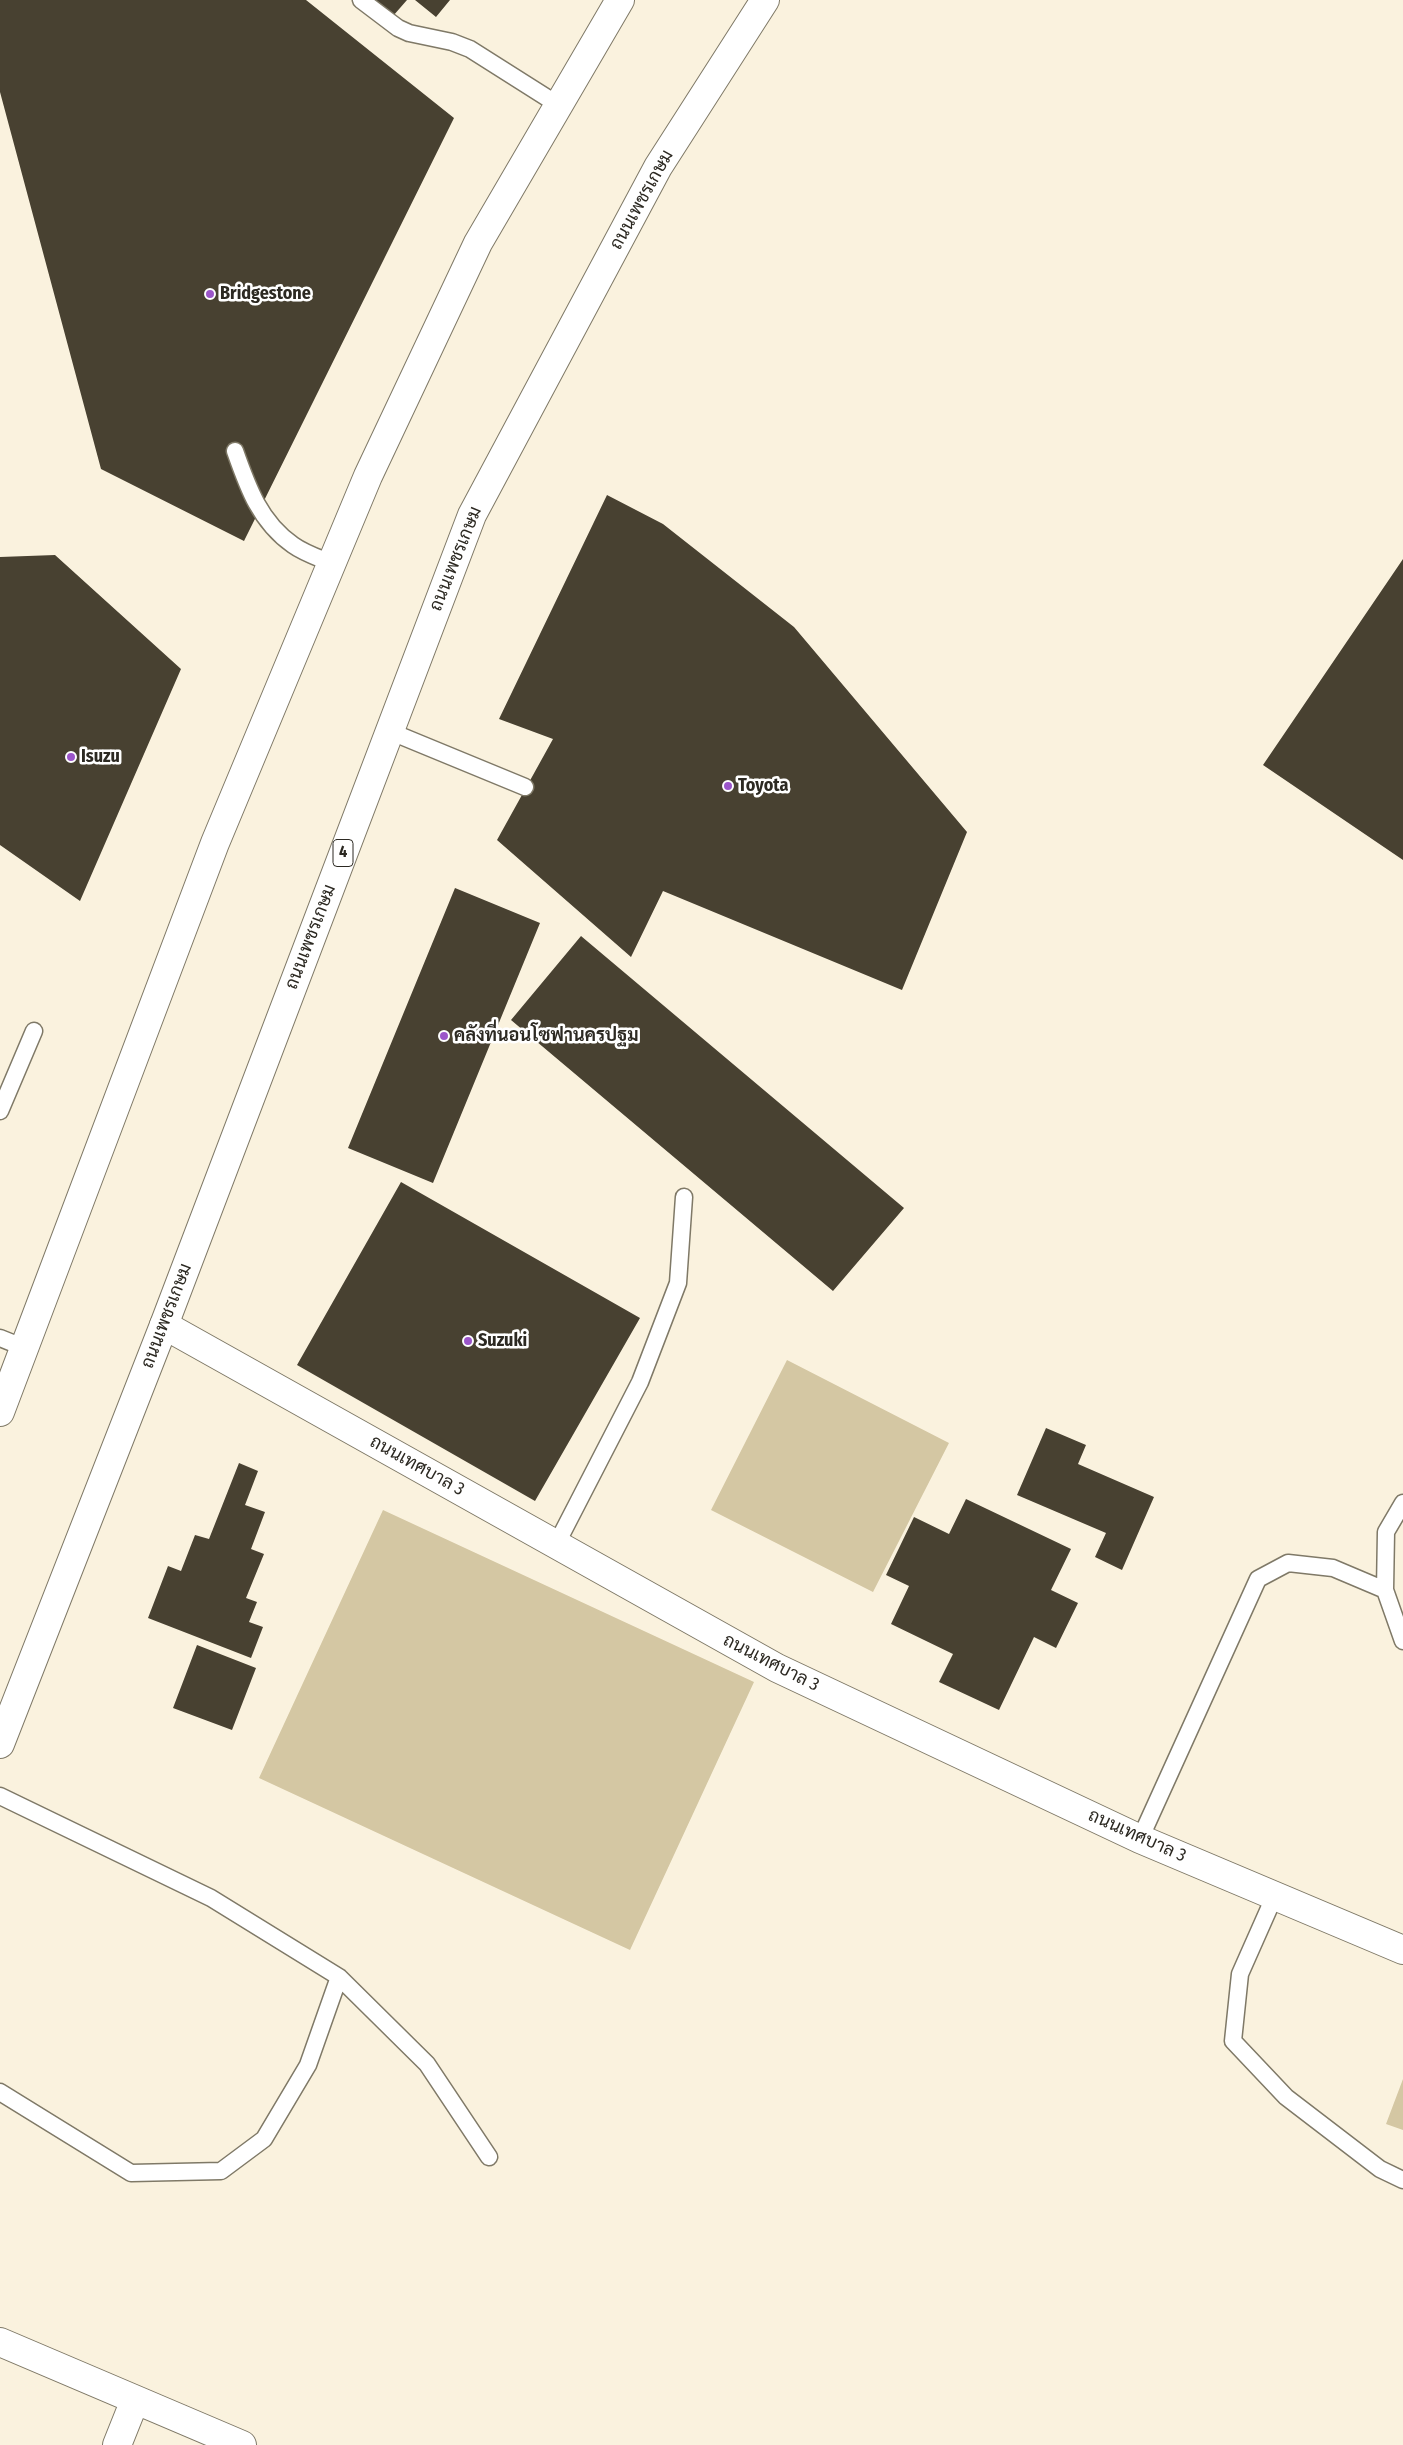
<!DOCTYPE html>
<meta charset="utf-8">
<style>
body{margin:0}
canvas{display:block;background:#faf2de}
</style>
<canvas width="1403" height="2445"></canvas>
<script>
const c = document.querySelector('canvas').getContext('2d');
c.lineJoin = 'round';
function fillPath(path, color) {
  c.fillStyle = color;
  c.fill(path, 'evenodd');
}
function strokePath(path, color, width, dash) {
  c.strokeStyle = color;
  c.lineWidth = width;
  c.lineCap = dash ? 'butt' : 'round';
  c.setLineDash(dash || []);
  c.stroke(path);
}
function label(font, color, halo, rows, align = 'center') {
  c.font = font + ' "Fira Sans Condensed",Sarabun,sans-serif';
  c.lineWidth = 5;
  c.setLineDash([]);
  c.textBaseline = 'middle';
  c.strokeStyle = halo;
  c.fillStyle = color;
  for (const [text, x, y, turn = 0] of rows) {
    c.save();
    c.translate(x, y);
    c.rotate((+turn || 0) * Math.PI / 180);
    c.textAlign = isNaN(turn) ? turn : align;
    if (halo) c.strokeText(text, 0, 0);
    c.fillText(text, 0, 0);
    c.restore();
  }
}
const green = new Path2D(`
 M787,1360l162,83 -76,149 -162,-82z
 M383,1510l371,172 -124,268 -371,-172z
 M1403,2079v51l-17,-6z`);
const building = new Path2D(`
 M0,0h306l148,118 -210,423 -143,-72 -101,-377z
 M375,0h32l-14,16z
 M415,0h35l-14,17z
 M607,495l56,29 131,103 173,205 -65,158 -239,-99 -32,66 -134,-117 56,-101 -54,-20z
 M55,555l126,114 -101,232 -80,-56v-288z
 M1403,559v301l-140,-95z
 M455,888l85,35 -107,260 -85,-35z
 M581,936l323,272 -71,83 -322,-271z
 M401,1182l239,136 -105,183 -238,-136z
 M1046,1428l40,17 -8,19 76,33 -32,73 -27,-13 11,-24 -89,-38z
 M239,1463l19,8 -13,34 20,7 -14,37 13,5 -18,44 11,4 -8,20 14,5 -12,31 -103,-40 20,-52 13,5 14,-36 14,4z
 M966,1499l105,50 -20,41 27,13 -22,45 -22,-11 -35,73 -60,-28 14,-28 -62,-30 18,-38 -23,-11 28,-58 35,17z
 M197,1645l59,23 -24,62 -59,-22z`);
const lane = new Path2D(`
 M361,0l37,28 11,5 43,9 18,7 90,57
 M235,451c13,37 25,71 58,94 11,8 26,13 38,18
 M389,731l136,56
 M0,1111l34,-80
 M0,1338l25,10
 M1403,1503l-17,29 -1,58 18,51
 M556,1545l84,-163 38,-99 6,-86
 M0,1796l211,102 128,79 88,87 62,93
 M1140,1839l118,-260 30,-16 45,5 52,22
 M1275,1895l-35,79 -7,67 53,56 94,72 23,11
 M0,2092l131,81 90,-2 43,-32 44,-74 31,-88`);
const street = new Path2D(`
 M164,1325l613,343 363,171 263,111
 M0,2342l242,103
 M117,2445l18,-45`);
const highway = new Path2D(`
 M0,1412l215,-569 153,-367 110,-233 142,-243
 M0,1744l164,-419 308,-810 186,-348 107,-167`);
const markers = [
 [210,294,5,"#9b55c9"],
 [71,757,5,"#9b55c9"],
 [728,786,5,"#9b55c9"],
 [444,1036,5,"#9b55c9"],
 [468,1341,5,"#9b55c9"]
];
const shields = [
 [343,853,20]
];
const shieldNames = [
 ["4",343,853]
];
const streetNames = [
 ["ถนนเพชรเกษม",642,200,-61],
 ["ถนนเพชรเกษม",456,559,-68],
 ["ถนนเพชรเกษม",311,937,-69],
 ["ถนนเพชรเกษม",167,1316,-69],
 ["ถนนเทศบาล 3",417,1466,29],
 ["ถนนเทศบาล 3",771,1663,27],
 ["ถนนเทศบาล 3",1137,1836,24]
];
const poiNames = [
 ["Bridgestone",220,294],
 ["Isuzu",81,757],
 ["Toyota",738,786],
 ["คลังที่นอนโซฟานครปฐม",454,1036],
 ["Suzuki",478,1341]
];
fillPath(green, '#d4c7a3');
fillPath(building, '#484131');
strokePath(lane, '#7f7967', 19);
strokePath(street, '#7f7967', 30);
strokePath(highway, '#7f7967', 30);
strokePath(lane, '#fff', 16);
strokePath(street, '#fff', 28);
strokePath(highway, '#fff', 28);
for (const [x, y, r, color] of markers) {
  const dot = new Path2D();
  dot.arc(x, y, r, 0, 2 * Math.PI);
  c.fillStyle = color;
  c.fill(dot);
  strokePath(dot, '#fff', 2);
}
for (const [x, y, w] of shields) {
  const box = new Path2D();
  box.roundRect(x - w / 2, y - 13.5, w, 27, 4);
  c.fillStyle = '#fff';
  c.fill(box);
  strokePath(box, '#2c2922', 1);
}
label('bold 16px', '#2c2922', null, shieldNames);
label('18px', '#2c2922', '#fff', streetNames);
label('bold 18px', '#2c2922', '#fff', poiNames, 'left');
</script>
